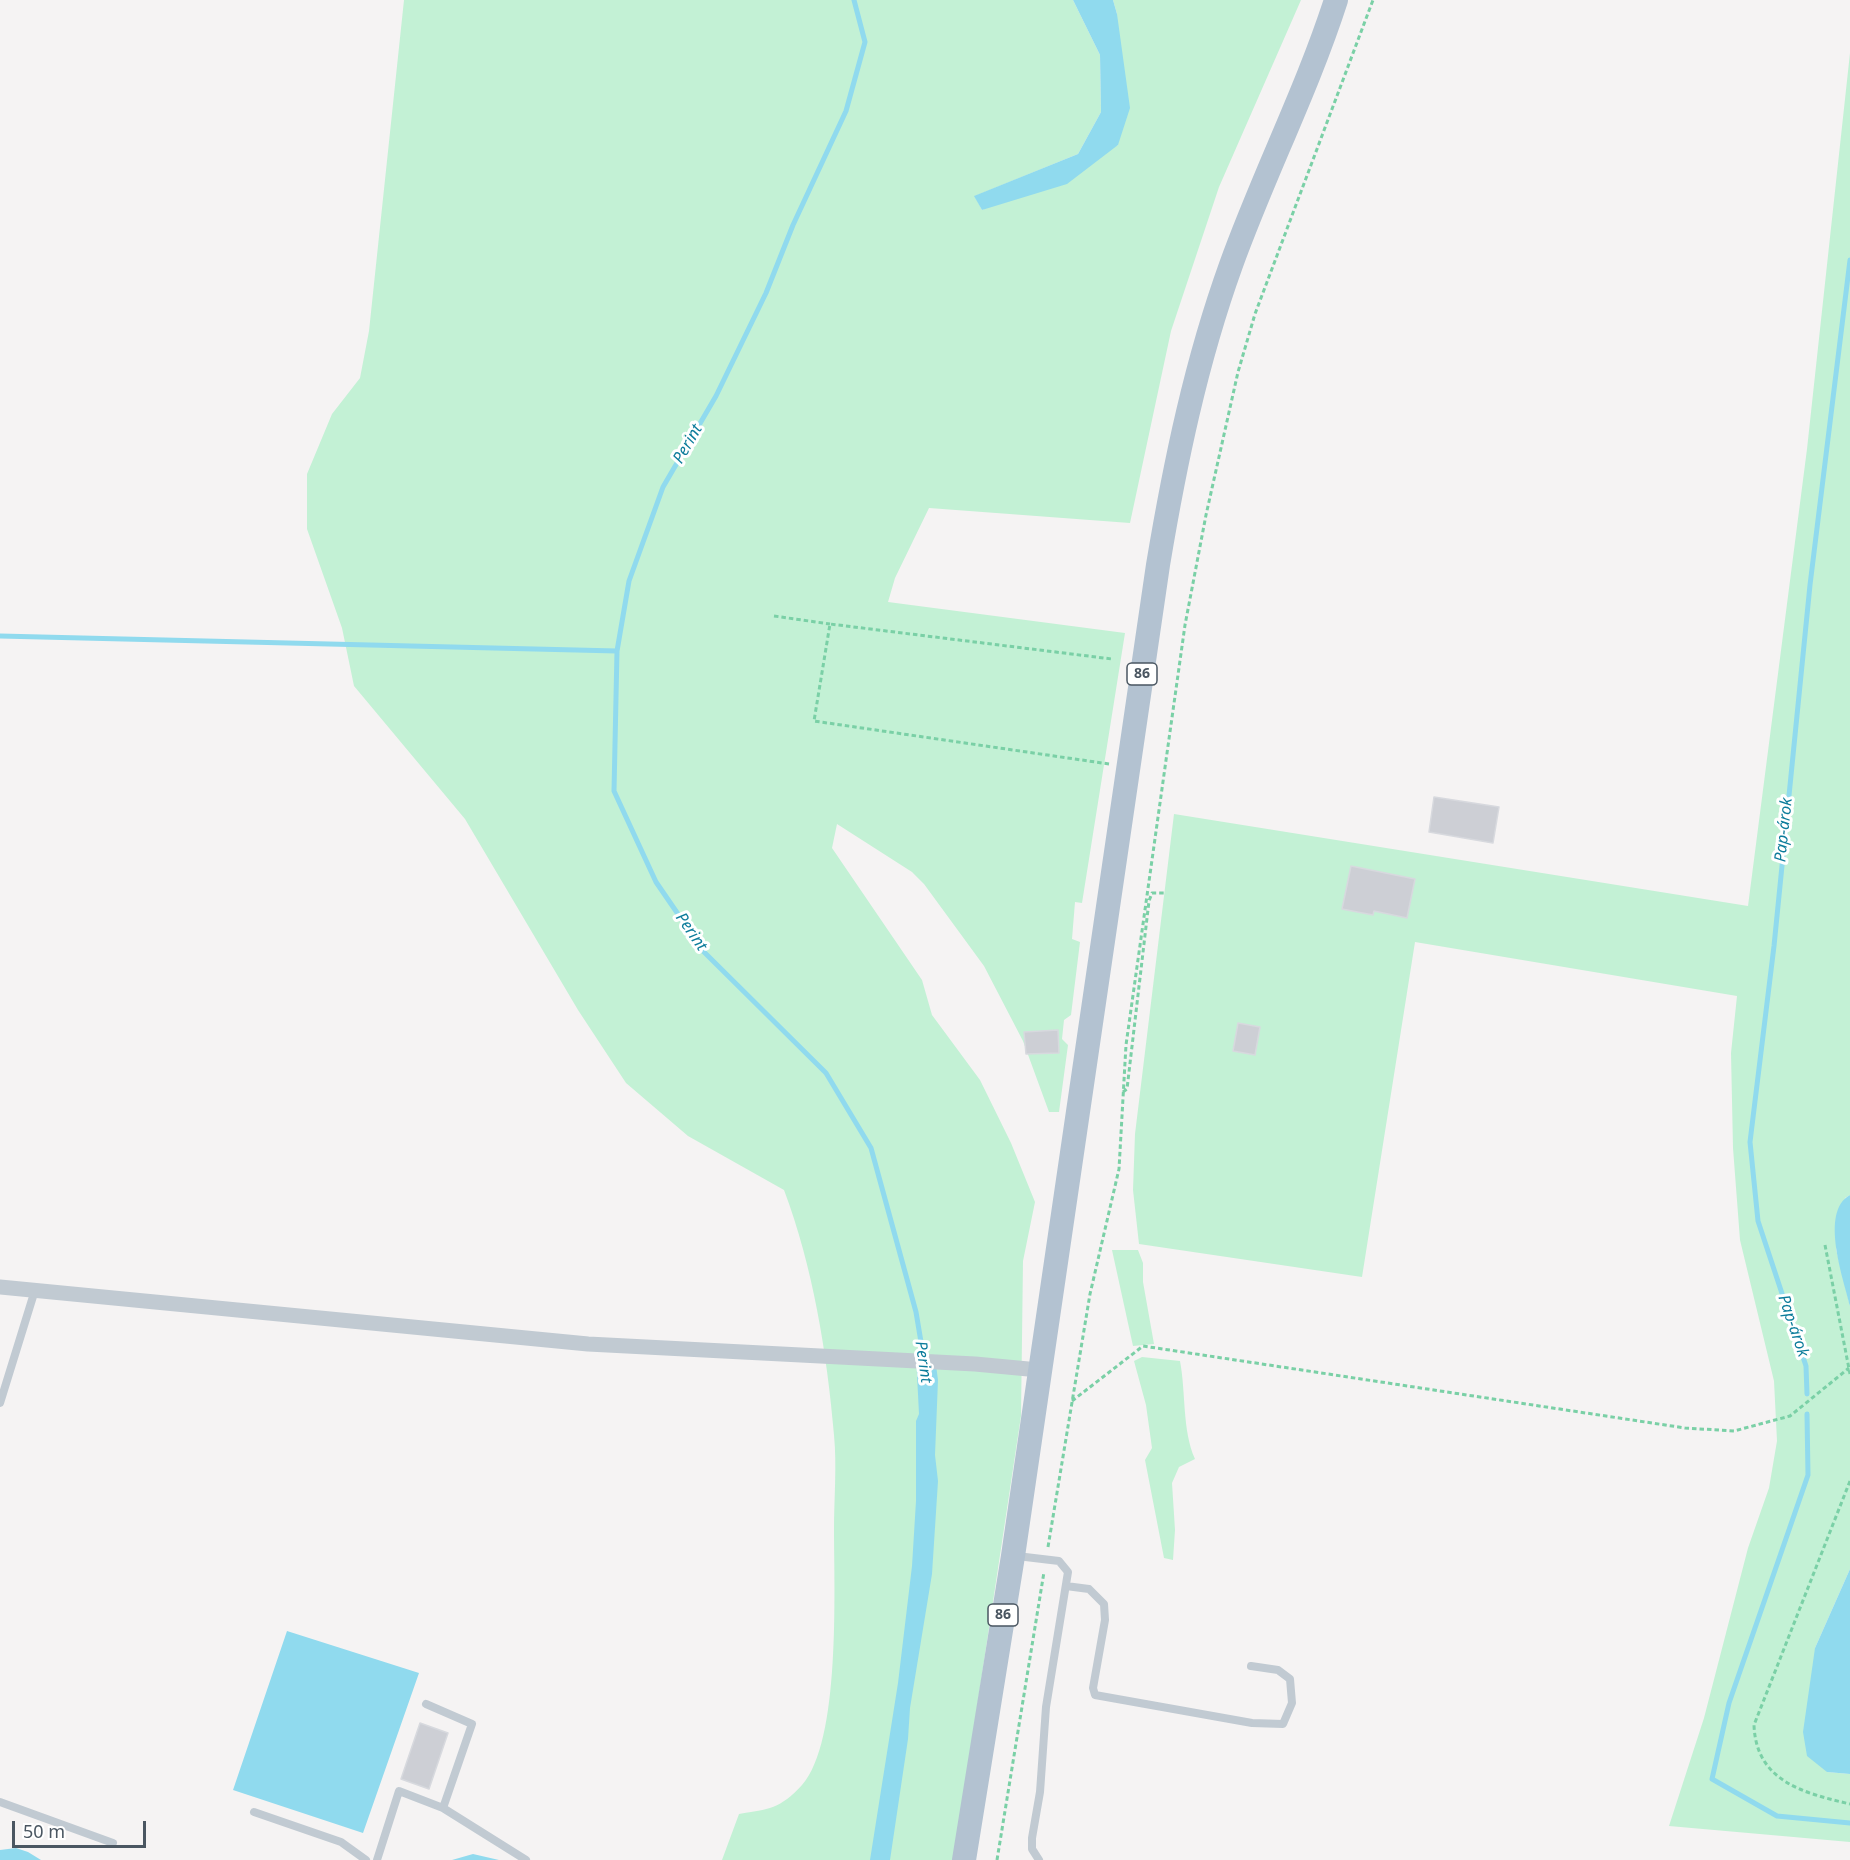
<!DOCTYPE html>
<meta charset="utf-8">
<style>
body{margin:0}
#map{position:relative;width:1850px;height:1860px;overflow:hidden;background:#f5f3f3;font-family:"Noto Sans",sans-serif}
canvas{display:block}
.scale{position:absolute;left:12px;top:1821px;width:134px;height:27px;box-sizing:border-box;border:3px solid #4a5661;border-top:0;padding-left:8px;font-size:18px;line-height:21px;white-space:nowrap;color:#4a5661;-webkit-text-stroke:4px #fff;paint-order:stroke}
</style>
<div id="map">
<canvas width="1850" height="1860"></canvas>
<div class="scale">50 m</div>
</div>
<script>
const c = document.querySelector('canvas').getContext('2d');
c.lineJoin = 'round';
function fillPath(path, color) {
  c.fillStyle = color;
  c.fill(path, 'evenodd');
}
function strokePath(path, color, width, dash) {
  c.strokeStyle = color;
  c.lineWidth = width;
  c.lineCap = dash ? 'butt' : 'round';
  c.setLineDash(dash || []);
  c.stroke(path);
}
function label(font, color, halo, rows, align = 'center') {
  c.font = font + ' "Noto Sans",sans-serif';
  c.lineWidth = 6;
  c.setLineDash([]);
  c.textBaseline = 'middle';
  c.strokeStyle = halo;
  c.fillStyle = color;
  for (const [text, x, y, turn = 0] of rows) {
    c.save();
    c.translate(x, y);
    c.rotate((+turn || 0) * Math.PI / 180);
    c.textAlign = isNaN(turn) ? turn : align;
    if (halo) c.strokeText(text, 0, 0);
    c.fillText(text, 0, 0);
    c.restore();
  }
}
const green = new Path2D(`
 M404,0h669l27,55 1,57 -23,42 -103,42 7,14 136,-65 -1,-131 -4,-14h188l-82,187 -48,144 -41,192 -201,-15 -34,70 -7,24 237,31 -43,270 -7,-1 -3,37 8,3 -9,73 -7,5 -2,19 6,6 -9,67h-10l-26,-71 -39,-75 -60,-82 -12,-12 -75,-48 -5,24 90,132 10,35 48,65 31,63 24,59 -12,59 -2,155 -67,444h-232l17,-46c30,-5 41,-5 63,-29 39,-43 32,-196 32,-254 0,-32 3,-65 0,-96 -7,-82 -21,-168 -50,-245l-96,-54 -62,-53 -48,-73 -113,-191 -111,-133 -12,-58 -35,-99v-55l25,-60 28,-36 9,-47z
 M1850,53v1142l-5,3 -9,51 14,57v263l-35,79 12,124 23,2v68l-181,-16 35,-108 44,-170 21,-60 8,-47 -3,-60 -34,-141 -7,-92 -2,-95 6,-57 -322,-54 -53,335 -223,-33 -6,-54 2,-56 39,-320 574,92 59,-457z
 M1112,1250h26l5,13v19l11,62 -21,2z
 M1142,1357l38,4c6,31 2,69 15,98l-16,8 -7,16 3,47 -2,30 -9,-2 -19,-98 7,-12 -6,-43 -12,-44z`);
const water = new Path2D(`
 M1073,0h40l4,14 13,94 -12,37 -51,39 -85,26 -8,-14 104,-42 23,-42 -1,-57z
 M1850,1195v111c-6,-26 -31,-94 0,-111z
 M916,1355l19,2 3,23 -3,75 3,26 -6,93 -22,134 -2,31 -18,121h-20l28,-177 14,-117 4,-65v-80l3,-7z
 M1850,1569v205l-23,-2 -20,-16 -4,-24 12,-84z
 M287,1631l132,42 -56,160 -130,-43z
 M16,1848l12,4 13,8h-41v-10z
 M473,1854l26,6h-47z`);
const stream = new Path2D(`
 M854,0l11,42 -19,69 -53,114 -27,68 -50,103 -53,91 -34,94 -12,70 -3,140 42,91 48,70 122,121 45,75 45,164 8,48
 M0,636l617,15
 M1807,1394l-1,-28 -48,-145 -8,-79 24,-196 36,-361 40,-325
 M1807,1414l1,61 -79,228 -17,76 65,37 73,7`);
const building = new Path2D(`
 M1434,797l65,10 -6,36 -64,-11z
 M1351,866l64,13 -8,39 -33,-7 -1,4 -31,-6z
 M1238,1023l22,4 -5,28 -22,-4z
 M1058,1030l1,23 -33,1 -2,-22z
 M420,1723l28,10 -19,56 -28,-10z`);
const path = new Path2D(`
 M774,616l56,8
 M1109,764l-295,-43 16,-97 282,35
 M1123,1092l4,-3 22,-188 3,-8h12
 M1825,1245l25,129
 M1072,1401l71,-55 542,82 49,3 56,-15 59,-48
 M1850,1481l-96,244c2,56 49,68 96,79
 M1048,1547l42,-253 29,-125 7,-124 59,-420 21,-110 32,-143 17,-58 118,-314
 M997,1860l47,-288`);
const lane = new Path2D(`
 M0,1403l35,-113
 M1017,1556l42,5 9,11 -22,135 -6,85 -8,46v11l7,11
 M1066,1586l23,3 15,15 1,16 -12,68 2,7 157,28 31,1 9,-21 -2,-24 -12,-9 -27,-4
 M426,1704l46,20 -29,84
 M0,1802l113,41
 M254,1812l87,30 25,18
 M377,1860l22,-69 44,17 83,52`);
const street = new Path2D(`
 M0,1287l588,57 387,20 64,6`);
const primary = new Path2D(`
 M964,1860l49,-304 145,-991c17,-102 38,-203 73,-300 32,-89 76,-175 105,-265`);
const shields = [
 [1142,674,30],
 [1003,1615,30]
];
const shieldNames = [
 ["86",1142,674],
 ["86",1003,1615]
];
const waterNames = [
 ["Perint",688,444,-60],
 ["Pap-árok",1784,830,-84],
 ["Perint",691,932,55],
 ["Pap-árok",1793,1326,71],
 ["Perint",923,1362,82]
];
fillPath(green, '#c3f1d5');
fillPath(water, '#90daee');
strokePath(stream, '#90daee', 5);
fillPath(building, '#cdcfd5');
strokePath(building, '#d7d9de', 1.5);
strokePath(path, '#7ad0a6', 3, [4.5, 3]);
strokePath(lane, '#c1cad2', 8);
strokePath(street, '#c1cad2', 15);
strokePath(primary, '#b3c2d1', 24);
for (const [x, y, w] of shields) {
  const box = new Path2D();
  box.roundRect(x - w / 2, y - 11, w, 22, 4.5);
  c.fillStyle = '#fff';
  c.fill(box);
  strokePath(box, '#4a5661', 1.5);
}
label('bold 14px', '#4a5661', null, shieldNames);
label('italic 16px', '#0c7c9b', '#fff', waterNames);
</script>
